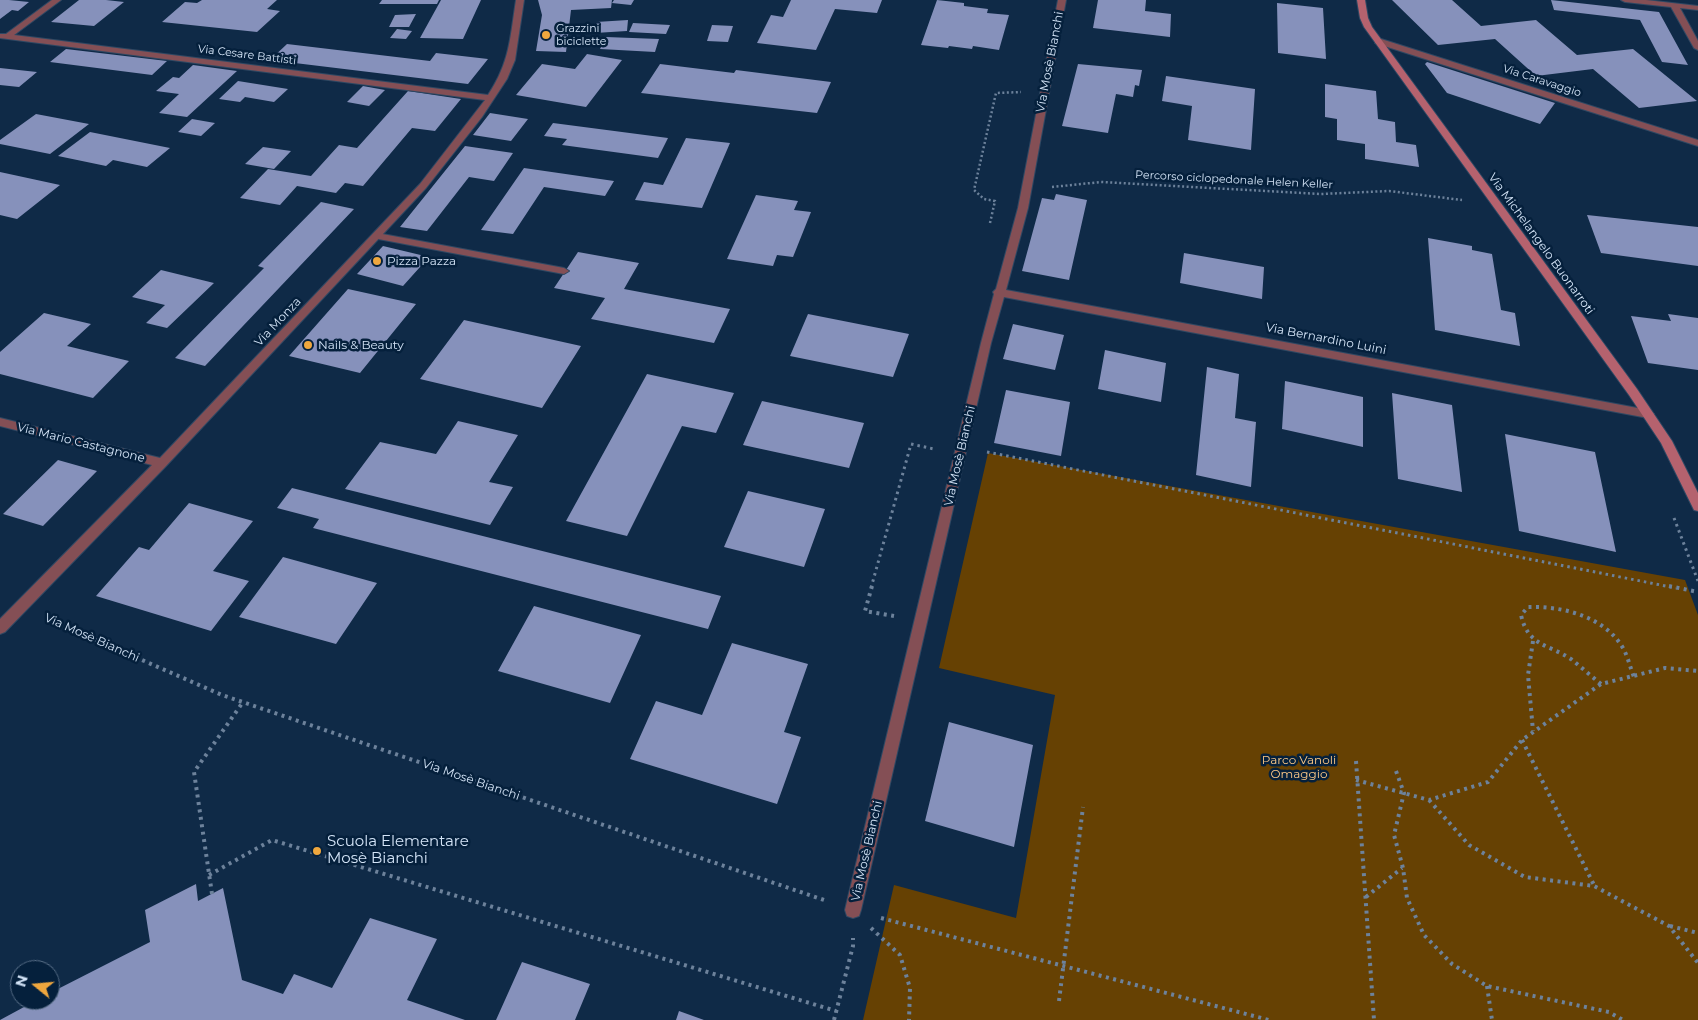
<!DOCTYPE html>
<meta charset="utf-8">
<style>
body{margin:0}
#map{position:relative;width:1698px;height:1020px;overflow:hidden;background:#0f2a47;font-family:Montserrat,sans-serif}
canvas{display:block}
.north{position:absolute;left:10px;top:960px;width:50px;height:50px;box-sizing:border-box;background:#05203c;border:1px solid #586e87;border-radius:50%;rotate:287deg;font-size:14px;font-weight:700;line-height:20px;text-align:center;color:#d4e4f7}
.north::after{content:'';display:block;margin:auto;width:18px;height:22px;background:#efa73e;clip-path:polygon(50% 0,100% 100%,50% 72%,0 100%)}
</style>
<div id="map">
<canvas width="1698" height="1020"></canvas>
<div class="north">N</div>
</div>
<script>
const c = document.querySelector('canvas').getContext('2d');
c.lineJoin = 'round';
function fillPath(path, color) {
  c.fillStyle = color;
  c.fill(path, 'evenodd');
}
function strokePath(path, color, width, dash) {
  c.strokeStyle = color;
  c.lineWidth = width;
  c.lineCap = dash ? 'butt' : 'round';
  c.setLineDash(dash || []);
  c.stroke(path);
}
function label(font, color, halo, rows, align = 'center') {
  c.font = font + ' Montserrat,sans-serif';
  c.lineWidth = 5;
  c.setLineDash([]);
  c.textBaseline = 'middle';
  c.strokeStyle = halo;
  c.fillStyle = color;
  for (const [text, x, y, turn = 0] of rows) {
    c.save();
    c.translate(x, y);
    c.rotate((+turn || 0) * Math.PI / 180);
    c.textAlign = isNaN(turn) ? turn : align;
    if (halo) c.strokeText(text, 0, 0);
    c.fillText(text, 0, 0);
    c.restore();
  }
}
const green = new Path2D(`
 M988,453l697,127 13,35v405h-835l31,-135 122,33 39,-223 -116,-27z`);
const building = new Path2D(`
 M0,0h9l20,2 -11,9 -6,-1 -12,9z
 M79,0h27l18,2 -30,24 -43,-4z
 M202,0h75l-10,9 13,2 -23,21 -95,-10 23,-20 12,1z
 M382,0h57l-2,4h-58z
 M441,0h40l-18,39 -43,-1z
 M538,0h74l-1,8 -40,2 -5,42 -30,-1 6,-36z
 M614,0h20l-3,5 -19,-2z
 M791,0h91l-5,13 -42,-4 -19,41 -59,-7 14,-28 12,2z
 M937,0l27,3v3l24,3 -1,4 22,2 -10,35 -26,-4 -1,3 -23,-3 -1,2 -27,-3z
 M1098,0h48l-1,11 26,3 -1,23 -77,-9z
 M1392,0h60l29,26 55,-6 41,35 56,-6 64,52 -58,7 -46,-39 -57,7 -41,-37 -57,6z
 M1551,0l108,12 29,53 -26,-3 -22,-42 -86,-10z
 M1277,3l46,5 3,51 -48,-6z
 M416,14l-7,13h-20l6,-12z
 M628,20l-1,11 -32,2 1,-11z
 M633,23l37,2 -4,9 -37,-2z
 M712,25l21,1 -5,16 -21,-1z
 M397,29l15,2 -6,8 -16,-1z
 M606,37l53,2 -4,13 -55,-3z
 M287,44l143,17 6,-8 52,6 -20,25 -198,-24z
 M66,49l101,12 -15,14 -102,-13z
 M587,54l35,6 -36,47 -70,-12 26,-31 33,5z
 M1427,62l128,41 -15,21 -93,-31 -22,-29z
 M660,64l74,9 2,-3 95,12 -14,31 -176,-20z
 M1078,64l64,6 -3,16 -4,-1 -2,12 -17,-3 -8,39 -46,-7z
 M193,65l44,6 -50,46 -28,-4 20,-19 -23,-3 17,-14 6,1z
 M0,68l37,4 -18,15 -19,-2z
 M1166,76l89,13 -4,61 -63,-10 4,-34 -30,-5z
 M238,81l50,8 -14,13 -29,-5 -5,5 -21,-3z
 M1325,84l51,7 2,28 17,3 1,20 20,3 3,22 -54,-8v-15l-28,-4v-21l-12,-2z
 M363,86l22,4 -16,16 -22,-4z
 M408,91l53,8 -26,32 -23,-3 -49,58 -18,-3 -9,10 -39,-7 -17,19 -40,-7 28,-29 43,7 28,-31 18,3z
 M490,113l38,6 -17,22 -38,-6z
 M36,114l53,10 -39,30 -50,-10v-4z
 M192,119l23,4 -14,13 -23,-4z
 M553,123l115,15 -10,20 -96,-13 5,-6 -23,-3z
 M90,132l80,16 -23,19 -34,-7 -7,6 -48,-10z
 M686,138l44,5 -28,65 -67,-8 9,-18 19,3z
 M465,146l48,7 -19,28 -25,-4 -42,54 -27,-4z
 M263,147l28,4 -17,18 -29,-5z
 M524,168l90,13 -9,15 -61,-9 -31,47 -32,-4z
 M0,172l60,13 -43,34 -17,-4z
 M1056,194l31,6 -18,80 -47,-9 20,-73 12,2z
 M756,195l42,6 -4,9 17,2 -18,45 -16,-2 -4,11 -46,-7z
 M321,202l33,7 -149,157 -30,-8 89,-90 -6,-2z
 M1587,215l111,12v39l-97,-13z
 M1428,238l44,8v4l20,4 9,56 14,3 5,33 -85,-16z
 M383,246l46,11 -26,29 -46,-12z
 M578,252l61,11 -15,26 106,20 -16,34 -123,-24 14,-21 -51,-10z
 M1184,253l80,14 -2,32 -82,-16z
 M161,270l53,13 -47,45 -21,-5 19,-18 -33,-8z
 M348,289l68,15 -56,69 -71,-17z
 M44,313l47,11 -24,22 62,15 -36,37 -93,-24v-22z
 M808,314l101,20 -16,43 -103,-21z
 M1668,314l30,4v52l-50,-7 -17,-47 40,5z
 M464,320l117,26 -39,62 -122,-29z
 M1013,324l51,11 -9,35 -52,-11z
 M1105,350l61,13 -5,39 -63,-13z
 M1207,367l32,7 -4,44 21,4 -5,65 -55,-12z
 M647,374l87,19 -18,40 -34,-7 -55,110 -61,-15z
 M1285,381l78,16v50l-81,-18z
 M1006,390l64,12 -9,54 -67,-13z
 M1392,393l60,12 10,87 -64,-13z
 M762,401l102,22 -15,45 -106,-23z
 M458,421l60,14 -29,47 24,5 -23,38 -145,-36 35,-47 56,12z
 M1505,434l90,18 21,100 -97,-21z
 M58,460l39,11 -54,55 -40,-12z
 M292,488l429,108 -13,33 -395,-101 6,-9 -42,-11z
 M748,491l77,18 -21,58 -80,-20z
 M189,503l64,18 -40,50 36,10 -38,50 -115,-35 43,-49 10,3z
 M283,557l94,26 -41,61 -97,-27z
 M534,606l107,29 -31,68 -112,-32z
 M732,643l76,21 -24,68 17,5 -24,67 -147,-45 26,-58 46,14z
 M949,722l84,23 -19,102 -89,-26z
 M196,884l2,17 25,-13 19,92 41,14 11,-20 38,14 38,-70 67,21 -30,61 58,20h-465l37,-20h13v-7l100,-51 -5,-32z
 M522,962l68,22 -15,36h-79z
 M679,1011l25,9h-28z`);
const pathFar2 = new Path2D(`
 M1052,187l49,-5 220,12 68,-3 73,9
 M990,223l5,-22 -11,-2 -10,-9 22,-97 25,-1`);
const pathFar1 = new Path2D(`
 M987,452l689,136
 M1674,518l24,63
 M871,588l40,-144 23,5`);
const path = new Path2D(`
 M872,586l-7,25 29,5
 M1669,586l29,6
 M46,618l176,77 605,206
 M1533,641l-5,34 5,56
 M1601,684c-10,-8 -20,-17 -30,-25 -23,-15 -43,-13 -50,-44l7,-8c34,-1 76,9 95,41 5,9 7,19 11,29
 M1522,740l72,145
 M1356,761l18,259
 M1396,771l8,22 -10,42 9,33 4,30 17,37 28,29 35,22 122,26 14,8
 M1356,780l73,20 59,-18 34,-42 79,-56 64,-16 33,3
 M1429,800l40,45 56,32 69,9 75,40 29,37
 M209,875l63,-35 564,171
 M212,894l-18,-122 49,-70
 M1366,897l36,-29
 M881,918l388,102
 M1670,926l28,7
 M871,928l29,27 10,33 -1,32
 M1487,986l5,34
 M1059,1001l24,-194
 M834,1020l19,-74v-8`);
const lane = new Path2D(`
 M377,233l187,35 5,3 -5,3 -191,-36v-4z`);
const street = new Path2D(`
 M52,0h9l-47,35 474,60c22,-33 22,-57 28,-95h8l-9,60 -8,19 -25,38 -56,71 -260,278 -161,166 -5,2v-15l152,-154 -152,-39v-8l160,40 260,-274 65,-84 -485,-62v-4h6z
 M1058,0h8l-38,208 -22,82 642,120 6,4 -6,4 -644,-121 -13,46 -130,567 -2,6 -6,2 -6,-2 -2,-6 136,-567 13,-49 -1,-2 3,-3 22,-81z
 M1621,0h25l52,6v4l-18,-2 18,33v9l-4,-2 -23,-41 -46,-5z
 M1375,39h6l317,101v6l-323,-103z`);
const secondary = new Path2D(`
 M1357,0h8l3,18 4,9 265,362 35,52 26,52v18l-4,-1 -33,-67 -32,-48 -265,-368 -4,-9z`);
const markers = [
 [546,35,5,"#efa73e"],
 [377,261,5,"#efa73e"],
 [308,345,5,"#efa73e"],
 [317,851,5,"#efa73e"]
];
const farPoinames = [
 ["Grazzini",556,29],
 ["biciclette",556,42]
];
const farStreetnames = [
 ["Via Cesare Battisti",247,55,7],
 ["Via Caravaggio",1542,81,18],
 ["Percorso ciclopedonale Helen Keller",1234,180,3]
];
const streetNames = [
 ["Via Mosè Bianchi",1050,62,-79],
 ["Via Michelangelo Buonarroti",1541,244,54],
 ["Via Monza",278,322,-47],
 ["Via Bernardino Luini",1326,339,11],
 ["Via Mario Castagnone",81,443,14],
 ["Via Mosè Bianchi",960,456,-77],
 ["Via Mosè Bianchi",92,638,24],
 ["Via Mosè Bianchi",471,780,19],
 ["Via Mosè Bianchi",867,851,-77]
];
const poiNames = [
 ["Pizza Pazza",387,261],
 ["Nails & Beauty",318,345]
];
const parkNames = [
 ["Parco Vanoli",1299,760],
 ["Omaggio",1299,774]
];
const nearPoinames = [
 ["Scuola Elementare",327,842],
 ["Mosè Bianchi",327,859]
];
fillPath(green, '#664103');
fillPath(building, '#8691bb');
strokePath(lane, '#2f4863', 2);
strokePath(street, '#2f4863', 2);
strokePath(secondary, '#2f4863', 2);
strokePath(pathFar2, '#6d829b', 2.5, [2, 2.5]);
strokePath(pathFar1, '#6d829b', 3, [2.5, 4]);
strokePath(path, '#6d829b', 4, [3, 4.5]);
fillPath(lane, '#844f55');
fillPath(street, '#844f55');
fillPath(secondary, '#b5626e');
for (const [x, y, r, color] of markers) {
  const dot = new Path2D();
  dot.arc(x, y, r, 0, 2 * Math.PI);
  c.fillStyle = color;
  c.fill(dot);
  strokePath(dot, '#05203c', 2);
}
label('11px', '#d4e4f7', '#05203c', farPoinames, 'left');
label('11px', '#d4e4f7', '#05203c', farStreetnames);
label('12px', '#d4e4f7', '#05203c', streetNames);
label('12px', '#d4e4f7', '#05203c', poiNames, 'left');
label('12px', '#feca88', '#05203c', parkNames);
label('15px', '#d4e4f7', '#05203c', nearPoinames, 'left');
</script>
